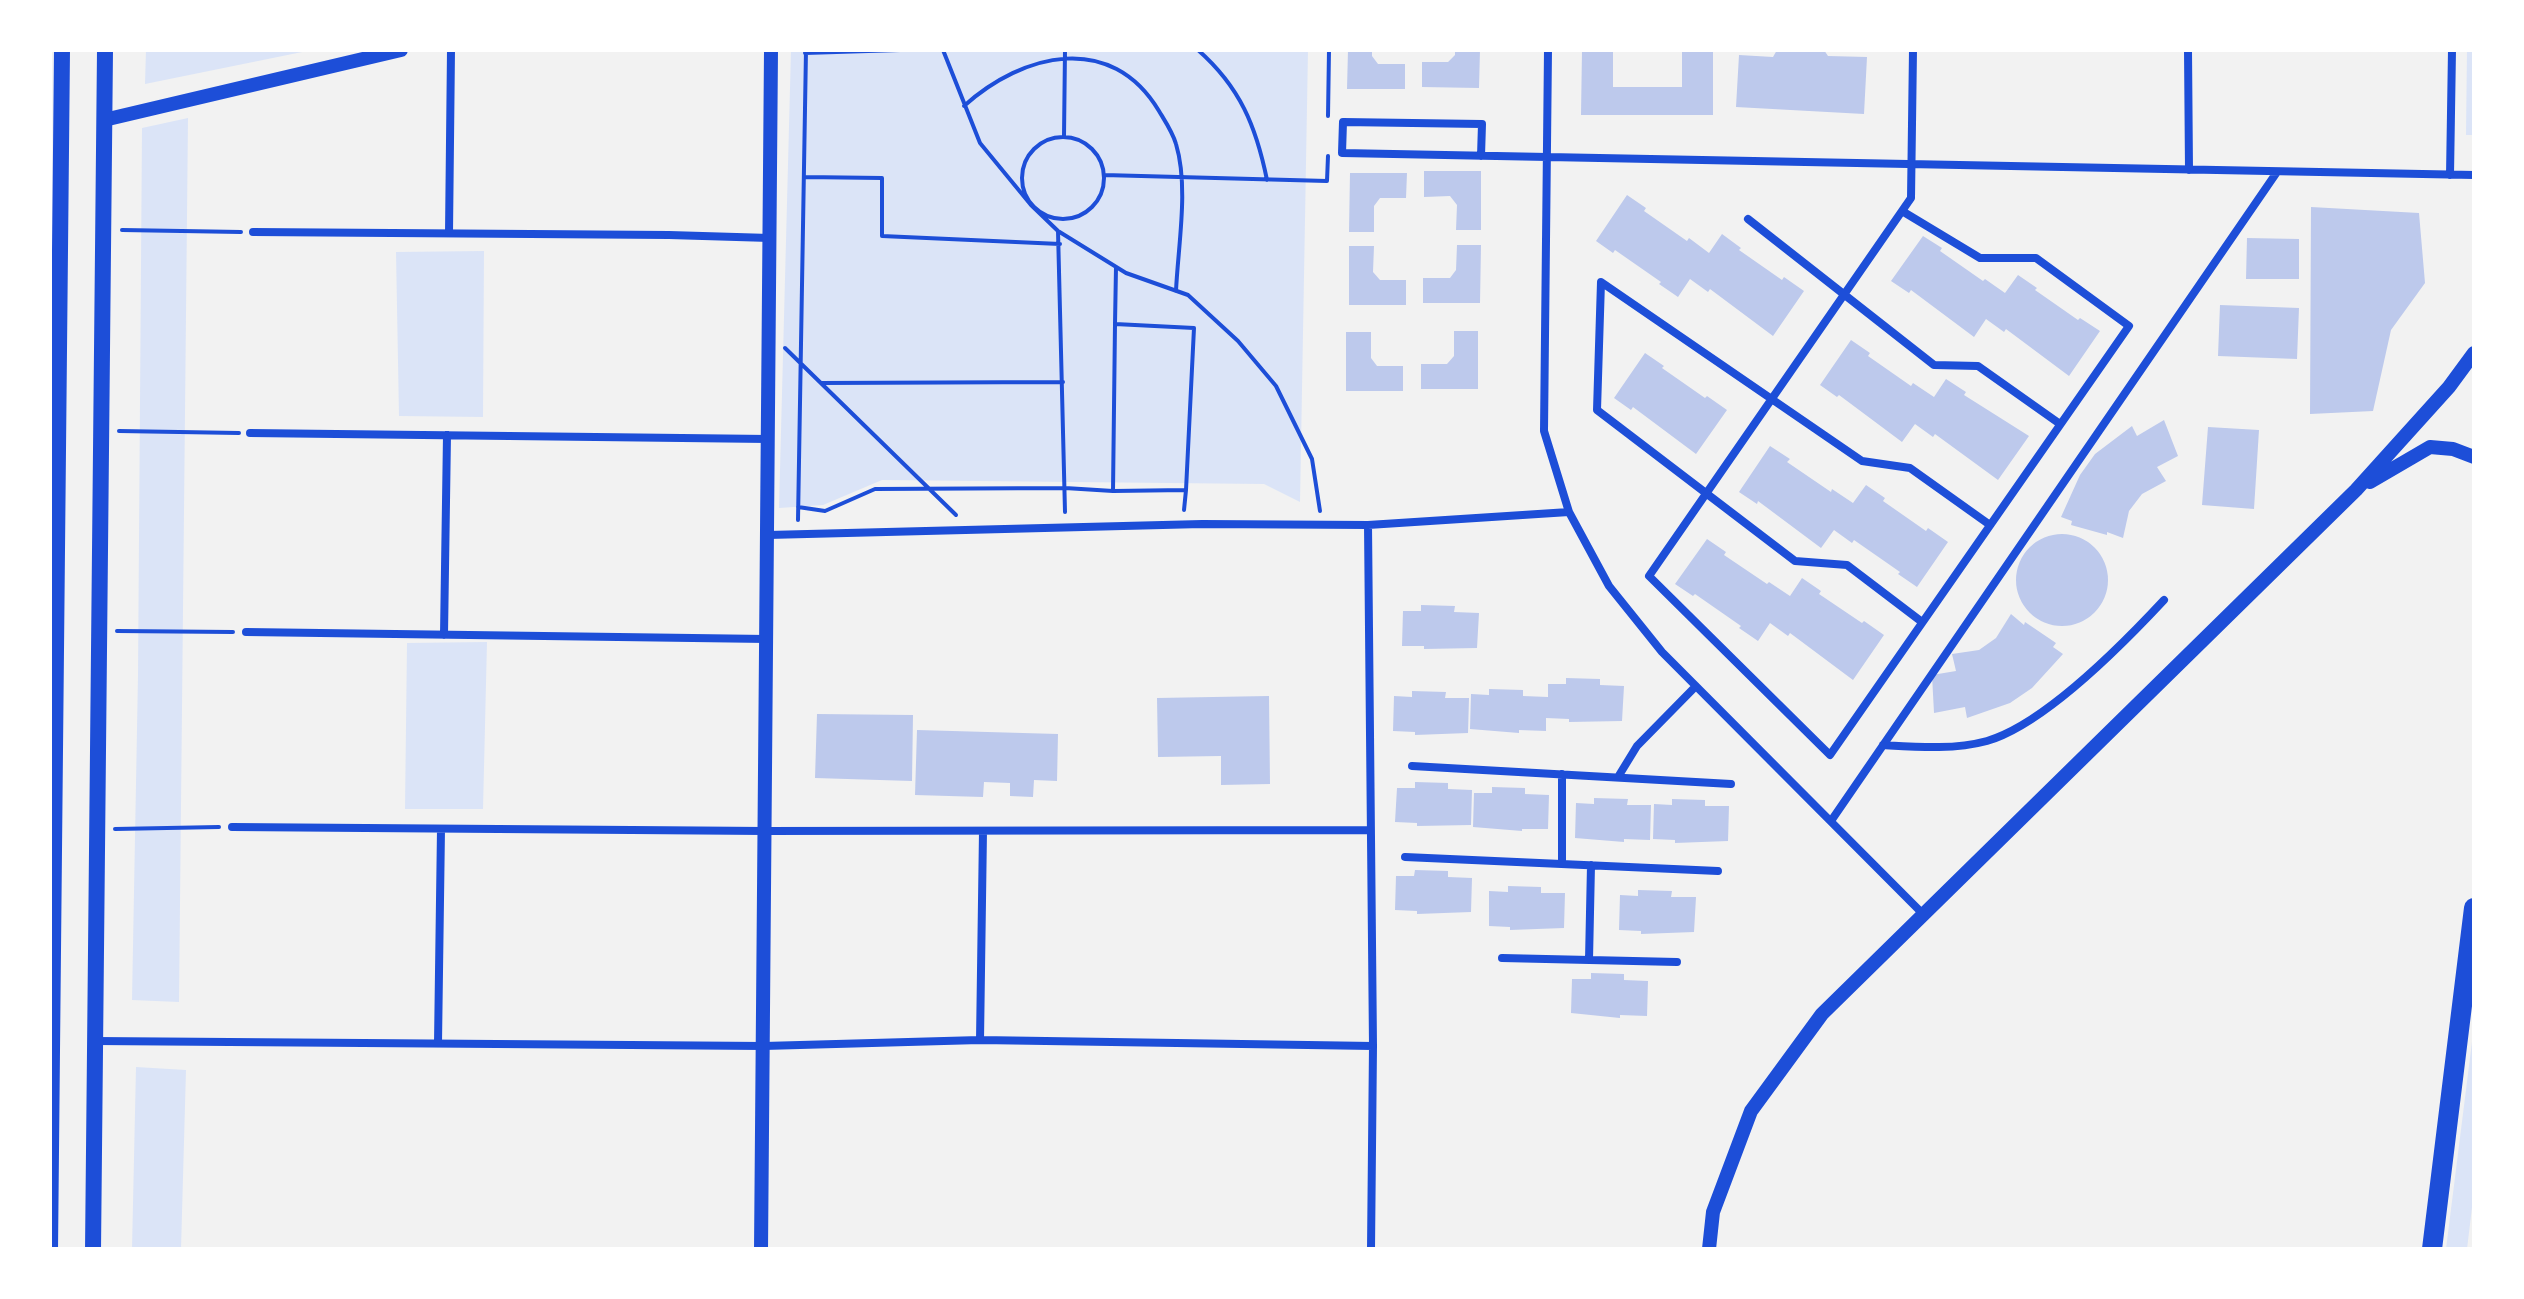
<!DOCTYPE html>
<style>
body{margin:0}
#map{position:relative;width:2524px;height:1299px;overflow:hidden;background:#f2f2f2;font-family:Commissioner,sans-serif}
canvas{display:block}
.frame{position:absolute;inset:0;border:52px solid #fff;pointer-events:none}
</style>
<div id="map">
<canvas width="2524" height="1299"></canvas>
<div class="frame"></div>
</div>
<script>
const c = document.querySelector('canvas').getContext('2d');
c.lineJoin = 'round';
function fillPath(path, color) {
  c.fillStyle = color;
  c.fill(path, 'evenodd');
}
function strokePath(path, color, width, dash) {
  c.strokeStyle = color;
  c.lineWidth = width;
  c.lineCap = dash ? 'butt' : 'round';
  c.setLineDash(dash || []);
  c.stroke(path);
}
const green = new Path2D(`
 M146,50h166l-167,34z
 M791,50h517l-8,452 -36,-18 -382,-4 -59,25 -44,3z
 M2467,50h7v85h-8z
 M188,118l-9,884 -47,-2 6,-325 4,-547z
 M484,251l-1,166 -84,-1 -3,-164z
 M487,642l-4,167h-78l2,-166z
 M2474,1026v165l-7,58h-21z
 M136,1067l50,3 -5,179h-49z`);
const building = new Path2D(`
 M1348,50h24v6l6,8h27v25h-58z
 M1455,50h25l-1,38 -57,-1v-25h26l7,-7z
 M1582,50h31v37h69v-37h31v65h-132z
 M1777,50h47l4,6 39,1 -3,57 -128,-7 3,-52 34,2z
 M1424,171h57v59h-25l1,-25 -7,-9 -26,1z
 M1350,173h57l-1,25h-26l-6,8v26h-25z
 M1627,195l19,13 -2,3 43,30 2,-3 20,15 13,-19 19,14 -2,2 43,30 2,-3 20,14 -31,45 -63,-47 -2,3 -18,-13 -12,18 -19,-13 2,-2 -46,-32 -2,3 -17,-12z
 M2311,207l108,6 6,70 -34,47 -18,81 -63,3z
 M1923,236l19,12 -2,3 43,30 2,-2 20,14 13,-18 19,13 -2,2 43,30 2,-2 20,13 -31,45 -63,-47 -2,3 -18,-13 -12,18 -63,-47 -2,3 -18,-12z
 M2247,238l52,1v40h-53z
 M1457,245h24l-1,58h-57v-25h27l6,-8z
 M1349,246h25l-1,26 7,8h26v25h-57z
 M2220,305l79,3 -2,51 -79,-3z
 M1454,331h24v58h-57v-25h26l7,-8z
 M1346,332h25v26l6,8h26v25h-57z
 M1851,340l19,13 -2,3 43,30 2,-3 21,14 12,-18 20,13 -2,3 65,41 -31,44 -63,-46 -2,3 -18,-13 -13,18 -63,-47 -2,2 -17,-12z
 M1645,353l19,13 -2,2 43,30 2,-2 20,14 -31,44 -63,-47 -2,3 -17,-12z
 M2164,420l14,36 -21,11 9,14 -24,13 -13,17 -6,27 -16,-6v3l-36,-10 1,-4 -11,-4 19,-42 15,-21 37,-28 5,10z
 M2208,427l51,3 -5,79 -52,-4z
 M1770,446l20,13 -3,3 44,30 1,-3 21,14 13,-18 19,13 -2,3 43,30 2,-3 20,14 -31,45 -19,-13 2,-2 -46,-32 -2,3 -18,-13 -13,18 -63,-47 -1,3 -18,-12z
 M2016 580a46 46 0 1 1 92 0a46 46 0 1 1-92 0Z
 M1707,539l19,13 -2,3 43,29 2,-2 21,14 12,-18 19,13 -2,3 43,29 2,-2 20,14 -31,45 -63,-47 -2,3 -18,-13 -12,18 -19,-13 2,-2 -46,-32 -2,2 -18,-12z
 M1421,605l34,1 -1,6 25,1 -2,35 -53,1v-3h-22l1,-35h18z
 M2011,614l13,11 1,-3 31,21 -3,4 10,7 -31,34 -22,15 -43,15 -2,-11 -31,6 -2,-38 24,-4 -4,-17 27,-4 17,-12z
 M1566,678l34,1v6l24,1 -2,35 -53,1v-3l-23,-1v13l-27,-1v3l-49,-4 1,-35 18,1v-6l34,1v6l25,1v-13h18z
 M1412,691l34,1 -1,6h24l-1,35 -53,2v-3l-22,-1 1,-35 18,1z
 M1269,696l1,88 -49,1v-29l-63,1 -1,-59z
 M817,714l96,1 -1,66 -97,-3z
 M917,730l141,4 -1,47 -23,-1 -1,17 -23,-1v-13l-26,-1 -1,15 -68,-2z
 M1415,782l33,1v6l24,1 -1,35 -54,1v-3l-22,-1 2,-34h18z
 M1492,787l33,1v6l24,1 -1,34h-26v2l-49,-4 1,-34h18z
 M1594,798l34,1 -1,6h24l-1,35 -26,-1v3l-49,-4 1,-35 18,1z
 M1672,799l33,1v6h24l-1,35 -53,2v-3l-22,-1 1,-35 18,1z
 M1415,870l33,1v6l24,1 -1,34 -54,2v-3l-22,-1 1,-34h18z
 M1508,886l33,1v6h24l-1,35 -54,2v-3l-21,-1v-35l19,1z
 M1638,890l34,1 -1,6h25l-2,35 -53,2v-3l-22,-1 1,-35 18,1z
 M1591,973l33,1v6l24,1 -1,35 -27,-1v3l-49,-5 1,-34h19z`);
const path = new Path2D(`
 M943,50l37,93 51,62 27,26 68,42 62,22 50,46 38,45 36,73 8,52
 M1198,50c42,37 58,76 69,130
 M805,53l95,-3
 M964,106c59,-53 147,-75 195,5 6,10 14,22 17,33 13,43 2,102 0,147
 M1328,116l1,-66
 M1064,136l1,-86
 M1022 178a41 41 0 1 1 82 0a41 41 0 1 1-82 0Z
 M1104,175l223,6 1,-25
 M804,177l78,1v58l178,8
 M122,230l119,2
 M1058,231l7,281
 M1115,324l1,-57
 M785,348l171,167
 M821,383l242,-1
 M119,431l120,2
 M798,507l27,4 50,-22 190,-1 48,3
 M1184,510l2,-20 8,-162 -79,-4 -2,167 73,-1
 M798,520l8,-470
 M117,631l116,1
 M115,829l104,-2`);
const minor = new Path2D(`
 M1548,50l-4,381 25,81 40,74 53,66 261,262
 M2188,50l1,120
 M1481,156l1,-32 -139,-2 -1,31 1132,22
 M2450,175l2,-125
 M1902,211l78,47h56l93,68 -299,429 -181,-179 262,-378 2,-148
 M1748,219l186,146 44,1 82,58
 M253,232l416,3 101,3
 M449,233l2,-183
 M250,433l518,6
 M1368,525l5,521 -2,203
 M768,535l434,-11 166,1 201,-13
 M1922,622l-75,-57 -52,-4 -198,-151 4,-128 261,179 48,7 80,57
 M246,632l521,7
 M444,635l3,-200
 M1883,745c34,2 71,5 104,-4 58,-17 136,-97 177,-141
 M1412,766l319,18
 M1618,777l19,-31 59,-60
 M1831,821l446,-649
 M232,827l533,4 605,-1
 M1405,857l313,14
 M1562,864v-90
 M1502,958l175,4
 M1589,960l2,-95
 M980,1040l3,-209
 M96,1041l668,5 216,-6 393,6
 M438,1043l3,-214`);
const tertiary = new Path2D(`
 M104,120l297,-70
 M2370,482l60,-35 23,2 21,8
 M761,1249l10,-1199
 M1709,1249l4,-37 38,-101 71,-97 534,-524 93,-103 25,-34`);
const secondary = new Path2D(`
 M50,1249l12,-1199
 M93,1249l12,-1199`);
const primary = new Path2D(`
 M2432,1249l42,-341`);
fillPath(green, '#dbe4f7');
fillPath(building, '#bdc9ec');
strokePath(path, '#1d4ed8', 4);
strokePath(minor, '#1d4ed8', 8);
strokePath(tertiary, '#1d4ed8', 14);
strokePath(secondary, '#1d4ed8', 16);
strokePath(primary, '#1d4ed8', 20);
</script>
